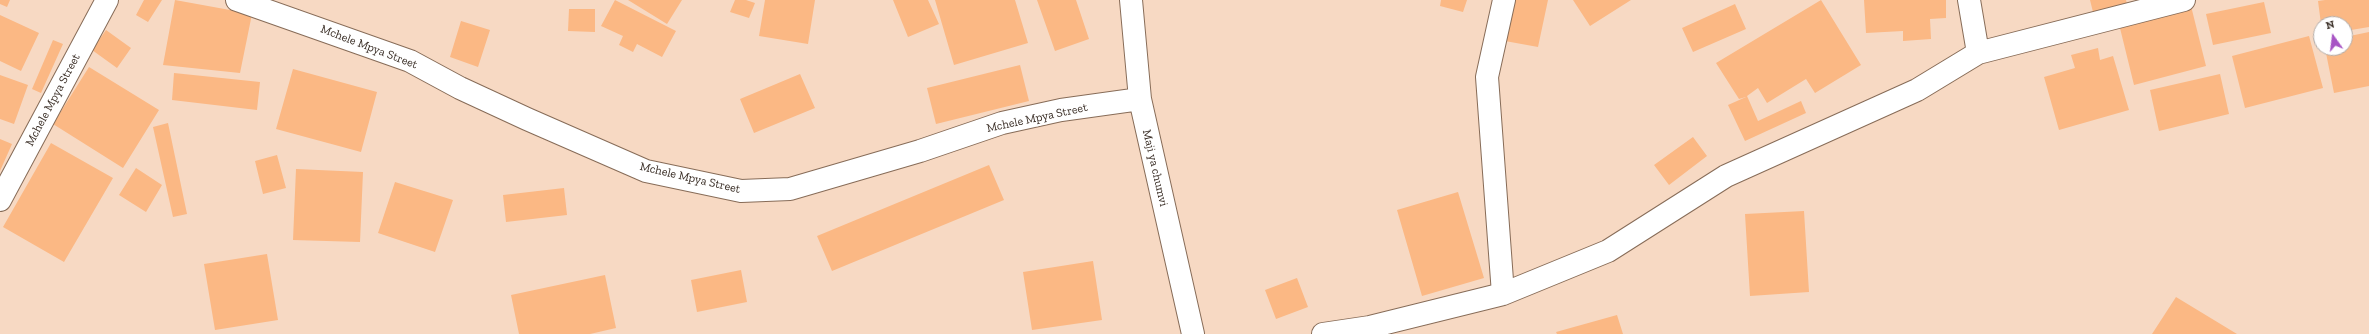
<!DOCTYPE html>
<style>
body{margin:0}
#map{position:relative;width:2369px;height:334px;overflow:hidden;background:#f7d9c3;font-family:"Zilla Slab",serif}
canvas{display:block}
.north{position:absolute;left:2313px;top:16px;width:40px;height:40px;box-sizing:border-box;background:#fff;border:1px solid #b0aba8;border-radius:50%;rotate:346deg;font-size:11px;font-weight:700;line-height:16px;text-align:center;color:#3a2e26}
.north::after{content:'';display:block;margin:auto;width:14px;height:18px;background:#a754c4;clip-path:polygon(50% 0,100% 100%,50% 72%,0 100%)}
</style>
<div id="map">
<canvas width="2369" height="334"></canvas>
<div class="north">N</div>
</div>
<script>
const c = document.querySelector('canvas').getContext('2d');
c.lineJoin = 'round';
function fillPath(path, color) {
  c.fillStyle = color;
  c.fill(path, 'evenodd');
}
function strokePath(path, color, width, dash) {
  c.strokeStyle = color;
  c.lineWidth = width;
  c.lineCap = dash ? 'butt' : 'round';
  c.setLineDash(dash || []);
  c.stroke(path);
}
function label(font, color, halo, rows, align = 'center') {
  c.font = font + ' "Zilla Slab",serif';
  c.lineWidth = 4;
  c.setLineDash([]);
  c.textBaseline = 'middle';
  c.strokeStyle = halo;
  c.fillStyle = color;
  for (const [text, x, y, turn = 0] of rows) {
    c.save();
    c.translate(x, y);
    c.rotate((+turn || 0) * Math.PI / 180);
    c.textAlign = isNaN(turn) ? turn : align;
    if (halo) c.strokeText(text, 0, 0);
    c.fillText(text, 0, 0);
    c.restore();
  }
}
const building = new Path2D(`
 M0,0h10l-3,7 -7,-3z
 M144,0h18l-14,22 -12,-7z
 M175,0l77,14 -12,59 -77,-8z
 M615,0l61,31 -14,26 -25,-13 -4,8 -14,-7 4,-9 -22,-10z
 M628,0h54l-15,24z
 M735,0h11l9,3 -6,15 -19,-6z
 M765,0h50l-7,44 -49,-8z
 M893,0h35l11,24 -31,13z
 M935,0h80l13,43 -74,22z
 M1037,0h39l13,39 -34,12z
 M1441,0h26l-4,12 -23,-6z
 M1514,0h34l-10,47 -33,-6z
 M1573,0h58l-41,26z
 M1821,0l40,65 -46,28 -9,-14 -39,24 -9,-15 -11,8 11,25 43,-20 5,12 -61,28 -17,-36 18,-8 -7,2 -23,-36z
 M1864,0h82v18l-16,1 1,20 -28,2v-10l-37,2z
 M2090,0h36l2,8 -34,8z
 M2325,0h44v27l-24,4v-7h-24l-3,-23z
 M2264,2l7,31 -58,12 -7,-31z
 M1735,4l11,25 -53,23 -11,-24z
 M2191,6l15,60 -72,19 -15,-61z
 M569,9h26v23l-27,-1z
 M0,15l39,18 -18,38 -21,-10z
 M461,21l29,9 -12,37 -28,-10z
 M106,30l25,18 -14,20 -25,-18z
 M2369,32v54l-35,7 -9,-45h20v-11z
 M2309,36l14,52 -78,20 -13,-52z
 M53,40l10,4 -22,49 -9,-4z
 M2098,48l2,12 13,-4 16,54 -70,20 -15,-53 31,-9 -4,-13z
 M1020,65l9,36 -93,23 -9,-36z
 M89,67l70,43 -36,58 -70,-44z
 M293,69l84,23 -16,60 -85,-23z
 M174,73l86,9 -3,28 -85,-10z
 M800,74l15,34 -61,25 -14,-34z
 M2220,74l9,40 -70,17 -9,-41z
 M0,75l28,10 -14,39 -14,-5z
 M168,123l19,91 -14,3 -20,-90z
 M1693,137l14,19 -38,29 -15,-20z
 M0,139l12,5 -12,27z
 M51,143l62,35 -49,84 -61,-35z
 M277,155l9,33 -23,6 -8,-33z
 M989,165l15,35 -172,71 -15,-35z
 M136,168l26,17 -16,27 -27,-17z
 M296,169l67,3 -3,70 -67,-2z
 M395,182l58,18 -18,52 -57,-19z
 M564,188l3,27 -61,7 -3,-27z
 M1458,192l26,86 -62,18 -25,-86z
 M1804,211l5,81 -59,4 -5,-82z
 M267,254l11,66 -63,10 -11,-66z
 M1093,261l9,59 -70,10 -9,-58z
 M741,270l6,32 -50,10 -6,-32z
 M605,275l11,53 -26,6h-71l-8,-39z
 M1297,278l11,29 -32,12 -11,-29z
 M2176,297l61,37h-85z
 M1617,315l6,19h-66l-1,-2z`);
const minor = new Path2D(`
 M237,0l173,61 50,27 67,31 119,52 95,20 49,-2 130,-38 82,-28 59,-13 79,-11
 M1131,0l9,99 53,235
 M1978,53l206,-53
 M0,200l107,-200
 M1503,294l-16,-217 17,-77
 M1323,334l47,-7 133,-33 105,-43 118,-75 191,-86 61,-37 -9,-53`);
const streetNames = [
 ["Mchele Mpya Street",369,47,21],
 ["Mchele Mpya Street",53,100,-62],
 ["Mchele Mpya Street",1037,118,-12],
 ["Maji ya chumvi",1155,168,77],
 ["Mchele Mpya Street",690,178,13]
];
fillPath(building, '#fbb884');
strokePath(minor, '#876c58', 24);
strokePath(minor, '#fff', 22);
label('12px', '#3a2e26', '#fff', streetNames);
</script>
